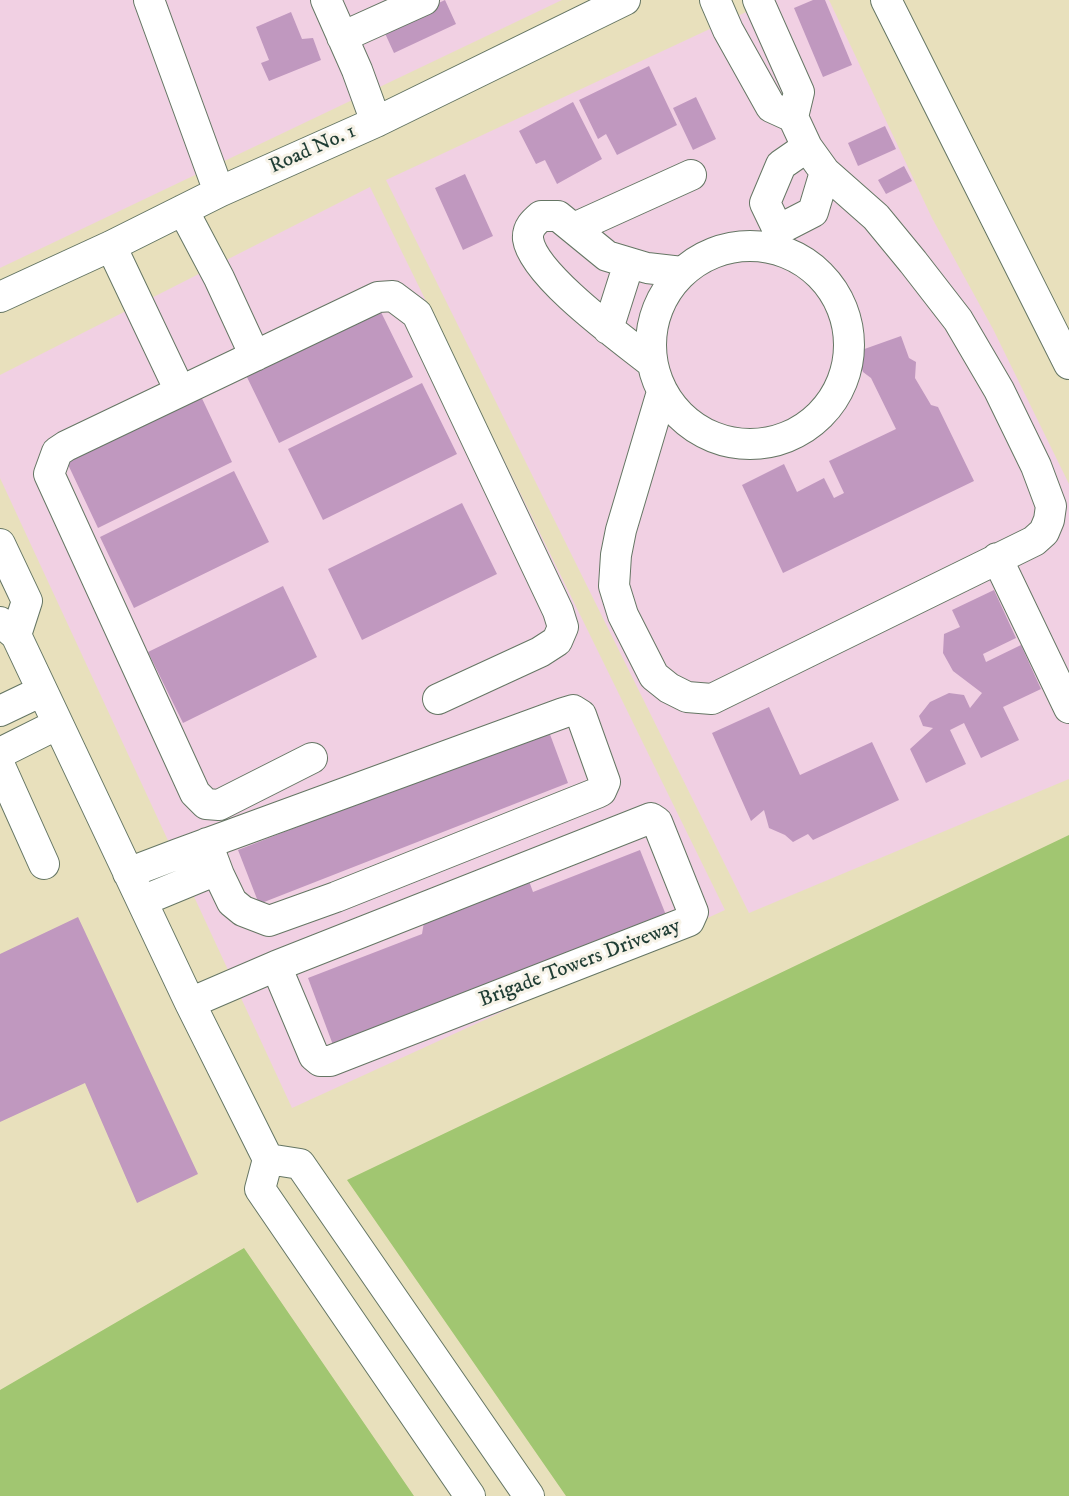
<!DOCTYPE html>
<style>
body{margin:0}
canvas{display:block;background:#e8e0bc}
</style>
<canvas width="1069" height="1496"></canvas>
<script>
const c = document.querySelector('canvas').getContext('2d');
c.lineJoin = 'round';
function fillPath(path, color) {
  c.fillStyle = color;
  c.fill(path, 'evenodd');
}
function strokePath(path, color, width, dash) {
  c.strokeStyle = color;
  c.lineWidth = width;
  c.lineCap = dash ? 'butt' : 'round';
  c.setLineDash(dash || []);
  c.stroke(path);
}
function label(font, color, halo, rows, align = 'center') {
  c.font = font + ' "IM FELL DW Pica",serif';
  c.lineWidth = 6;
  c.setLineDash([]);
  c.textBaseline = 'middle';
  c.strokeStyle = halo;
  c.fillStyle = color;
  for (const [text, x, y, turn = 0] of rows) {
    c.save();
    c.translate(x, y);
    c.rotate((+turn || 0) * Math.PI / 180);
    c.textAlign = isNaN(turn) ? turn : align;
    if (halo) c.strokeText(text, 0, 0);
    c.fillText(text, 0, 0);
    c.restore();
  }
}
const built = new Path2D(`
 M0,0h562l-562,268z
 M772,0h57l103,218 61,111 76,155v295l-320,134 -363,-733z
 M370,187l355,723 -433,198 -292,-630v-103z`);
const green = new Path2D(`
 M1069,835v661h-503l-219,-316z
 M244,1248l170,248h-414v-106z`);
const building = new Path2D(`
 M445,0l11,24 -62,29 -11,-24z
 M813,0h12l27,65 -29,12 -29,-69z
 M291,12l11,27 11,-1 8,22 -52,21 -8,-18 8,-3 -13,-33z
 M649,66l28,59 -60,30 -11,-21 -8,5 -19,-39z
 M696,97l20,42 -23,11 -20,-42z
 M573,102l29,57 -45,25 -12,-24 -9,4 -17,-33z
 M885,126l11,23 -38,17 -10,-23z
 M904,166l8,15 -26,13 -8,-14z
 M465,174l28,62 -30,14 -28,-62z
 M378,306l35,71 -134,66 -35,-72z
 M901,336l8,22 7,4 -1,16 16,27 7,2 36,74 -191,92 -41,-88 42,-21 13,28 27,-14 10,20 10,-5 -15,-32 67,-32 -25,-51 -8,-6 -7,-20z
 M422,383l35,71 -134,66 -35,-71z
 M198,390l34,72 -134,66 -34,-72z
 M234,471l35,71 -135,66 -34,-71z
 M462,503l35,71 -135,66 -34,-71z
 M283,586l34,71 -134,66 -35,-71z
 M994,590l22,48 -33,16 3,8 35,-17 20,44 -38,18 16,33 -38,18 -17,-35 -14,7 16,34 -40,19 -16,-34 23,-21 -10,-2 -4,-10 11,-14 19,-9 15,2 6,13 12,-15 -29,-22 -10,-18 1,-19 16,-7 -8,-17z
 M769,707l31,68 72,-33 27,58 -86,40 -5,-6 -15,8 -8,-7 -16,-7 -5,-18 -13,11 -39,-88z
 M548,729l20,54 -309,121 -21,-54z
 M640,850l26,65 -333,130 -25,-67 114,-44 2,-12 105,-41 4,11z
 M78,917l120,257 -61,29 -52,-120 -85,39v-168z`);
const minor = new Path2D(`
 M149,0l70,192
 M326,0l31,70 19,52
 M715,0l13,30 43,77 22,10
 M758,0l41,92 -6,25 14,30
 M886,0l183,364
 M342,37l82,-37
 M183,210l36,68 36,78
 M574,228l117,-53
 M111,246l69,145
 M651 345a99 99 0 1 1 198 0a99 99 0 1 1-198 0Z
 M773,248l5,-18 -13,-27 16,-38 26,-18 18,25 -12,40 -35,18
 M0,297l111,-51 108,-54 157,-70 249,-122
 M608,329l21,-66
 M651,362c-29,-23 -118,-87 -123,-123 -1,-11 6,-17 13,-23h17l49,40 40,12 35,4
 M662,392l-41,138 -5,25 -2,31 9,29 31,61 15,12 18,9 25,2 322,-158 10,-9 5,-12 2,-14 -15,-40 -37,-76 -41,-70 -45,-58 -37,-45 -51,-45
 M0,544l27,57 -11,34
 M997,558l72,150
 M0,622l16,13 174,368 78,156 -8,30 210,307
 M0,711l42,-20
 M0,753l58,-29
 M312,758l-93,47 -13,-1 -11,-11 -146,-319 8,-22 9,-6 312,-149 15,-1 24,18 141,297 5,16 -6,14 -17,11 -102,47
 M0,766l44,98
 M128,873l50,-19 385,-141 10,-3 8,5 24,67 -4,9 -4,2 -261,104 -67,24 -26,-10 -11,-9 -13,-27 -12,-32
 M142,901l75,-31
 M190,1003l86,-37 375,-148 6,4 36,90 -4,9 -359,140h-10l-6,-5 -38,-90
 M268,1159l32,5 229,332`);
const streetNames = [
 ["Road No. 1",313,150,-24],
 ["Brigade Towers Driveway",580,964,-21]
];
fillPath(built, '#f1d0e3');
fillPath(green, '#a1c671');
fillPath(building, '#c098bf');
strokePath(minor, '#657664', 32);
strokePath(minor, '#fff', 30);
label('21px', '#1f3d34', '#f7f3e8', streetNames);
</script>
